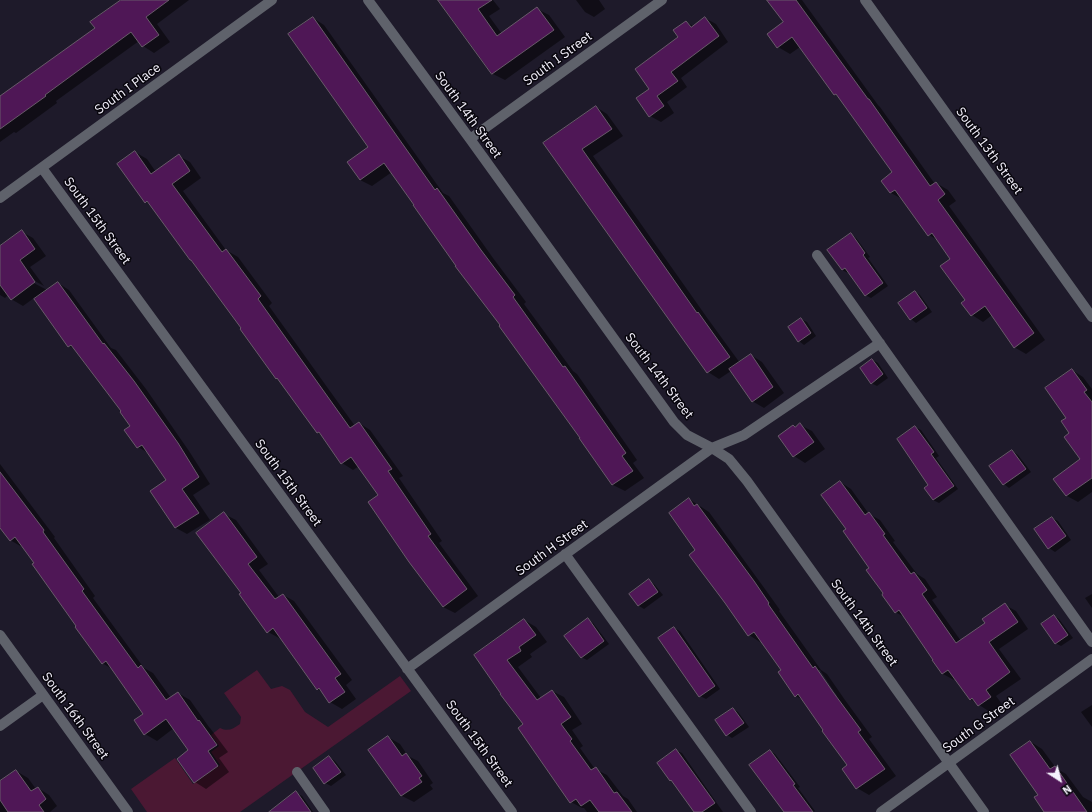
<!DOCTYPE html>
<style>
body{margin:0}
#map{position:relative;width:1092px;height:812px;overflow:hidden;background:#1e1a2a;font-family:"IBM Plex Sans",sans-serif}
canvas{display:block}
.north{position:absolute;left:1040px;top:760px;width:40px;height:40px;-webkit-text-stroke:3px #08060d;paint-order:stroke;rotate:144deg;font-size:11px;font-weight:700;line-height:16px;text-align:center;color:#f4f1fc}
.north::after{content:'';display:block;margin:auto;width:14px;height:18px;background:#f4f1fc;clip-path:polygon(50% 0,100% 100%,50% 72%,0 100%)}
</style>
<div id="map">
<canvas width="1092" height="812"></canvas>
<div class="north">N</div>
</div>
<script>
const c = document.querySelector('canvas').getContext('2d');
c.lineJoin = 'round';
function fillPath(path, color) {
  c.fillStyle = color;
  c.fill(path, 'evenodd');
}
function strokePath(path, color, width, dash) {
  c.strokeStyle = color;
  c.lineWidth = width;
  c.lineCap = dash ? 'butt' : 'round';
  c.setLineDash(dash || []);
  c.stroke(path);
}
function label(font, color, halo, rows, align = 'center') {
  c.font = font + ' "IBM Plex Sans",sans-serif';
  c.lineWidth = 3;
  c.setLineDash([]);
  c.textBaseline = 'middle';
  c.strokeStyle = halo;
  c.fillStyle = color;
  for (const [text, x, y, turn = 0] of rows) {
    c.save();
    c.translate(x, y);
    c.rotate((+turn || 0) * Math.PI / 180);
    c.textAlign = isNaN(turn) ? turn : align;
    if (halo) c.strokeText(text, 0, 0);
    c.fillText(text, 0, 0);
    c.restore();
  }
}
const green = new Path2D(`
 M257,670l14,19 11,-3 8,4 15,22 23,15 72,-51 11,15 -171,121h-93l-16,-23 44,-31 18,26 27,-19 -9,-13 8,-6 -8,-11 9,-7c8,4 13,1 20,-4l1,-7 -17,-24z`);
const shadow = new Path2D(`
 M123,0h66l-32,24 13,18 -16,11 -11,-7 -4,-5 -83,60 1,2 -41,30 -2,-1 -14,10v-45l96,-69z
 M439,0h54l7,9 -11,7 13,18 35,-25 12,6 16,22 -60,43 -12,-6z
 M576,0h23l6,9 -11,8 -9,-5z
 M769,0h33l76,105 2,2 55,77 1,-1 12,7 8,11 -7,5 96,134 -19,14 -12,-7 -22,-32 -9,7 -11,-7 -20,-56 -13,-18 -10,-6 -27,-36 -11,-6 -9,-12 11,-8 -53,-76 -5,-3 -35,-47 -10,7 -12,-7 -10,-13 17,-12z
 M313,18l11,7 119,168 6,3 44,62 33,44 -2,2 49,67 4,3 60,86 -4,3 11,15 -19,13 -12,-6 -221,-313 -20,14 -12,-6 9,-33z
 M705,18l11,6 12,18 -47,36 6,9 -20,15 7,11 -13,9 -11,-6 -12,-18 12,-9 29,-52 7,-15 7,4z
 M596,107l11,7 16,22 -30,20 115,163 32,44 11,-8 11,7 22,31 -20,15 -12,-7 -21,-30 -12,8 -11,-7 -163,-228z
 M135,152l12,7 9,13 23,-16 11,6 11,16 -18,13 43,59 12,7 34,46 -3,3 86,120 4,-3 11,7 33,46 -4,2 43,63 -3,2 39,53 -23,17 -12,-6 -33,-46 -31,-65 -20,-30 -6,4 -11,-7 -20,-28 -4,-2 -37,-53 -5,-2 -33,-50 -91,-123 -6,-3z
 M22,232l11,6 13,18 -16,11 14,19 -13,-7 -1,2 17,9 11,-7 11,7 42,58 5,2 30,39 43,62 21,33 -17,11 17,25 -23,14 -11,-6 -25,-37 17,-11 -18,-26 -12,-7 -7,-21 -8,-15 -45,-60 -9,-5 -35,-48 -11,8 -12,-7 -3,-4 -3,3 -5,-3v-41z
 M851,234l5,4 14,19 -2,1 20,28 -17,12 -6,-3 -16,-23 -1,1 -6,-3z
 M915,292l5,3 12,17 -16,11 -5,-4z
 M801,319l6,3 9,14 -12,9 -5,-4z
 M873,360l5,3 10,15 -11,8 -6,-3z
 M1072,370l11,7 9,12v103l-14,10 -11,-6 -12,-17 27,-20 -12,-26 -3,-15z
 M800,425l12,6 13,18 -20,14 -11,-7z
 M915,427l6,3 18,26 -3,2 22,31 -19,14 -6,-3 -8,-12 5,-3z
 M1012,451l6,4 13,17 -22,16 -5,-4z
 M0,464l55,73 -1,1 41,58 -2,2 51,70 9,5 18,25 7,-5 12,7 19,27 1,1 18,24 -9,6 10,14 -23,17 -11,-7 -5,-31 -16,-23 -17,13 -12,-7v-20l-31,-44 -12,-7 -67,-100 -12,-17 -1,1 -12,-7 -10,-25z
 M840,482l11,7 18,25 11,6 15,21 -2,1 24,32 8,5 12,18 -5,3 29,41 25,-18 19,-18 11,6 12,18 -29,20 22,30 -25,17 6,8 -12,8 -20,-13 -15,-20 -1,1 -11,-6 -37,-56 -11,-6 -48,-83z
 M689,499l20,13 56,77 15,21 -1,1 42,59 6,4 18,26 27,37 -3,2 27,37 -27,19 -12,-7 -14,-19 5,-4 -45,-65 -7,-4 -13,-26 -22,-29 -1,1 -11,-7 -52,-85zM817,670h3l17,26 -2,1z
 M224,514l12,6 32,44 -9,6 20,27 4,-2 11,6 58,79 -6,5 10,14 -14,10 -12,-7 -7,-10 -6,-3 -36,-51h-2l-11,-6 -26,-39z
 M1052,518l6,3 13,19 -16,12 -6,-4 -13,-19z
 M649,581l5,3 9,11 -19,14 -5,-3 -9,-12z
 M1092,594v14l-7,-10z
 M1054,616l5,3 14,19 -12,8 -6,-3z
 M524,620l12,7 11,15 -17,12 2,3 -14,10 23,31 11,-7 12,6 18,27 -10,6 11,16 -3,2 15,21 12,6 16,21 5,3 9,13h-50l-3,-4h-2l-11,-6 -47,-77 -49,-70z
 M588,620l5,3 16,21 -22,16 -6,-3z
 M674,628l6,3 40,58 -14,10 -6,-3z
 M1092,705v22l-11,-15z
 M733,709l5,3 11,15 -17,11 -5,-3z
 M388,737l12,7 8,12 10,5 15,22 -3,2 3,4 -19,13 -12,-6 -32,-46z
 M1031,742l11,7 14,19 10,6 17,23 9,5v10h-46l-7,-17z
 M676,750l6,3 41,59h-28l-21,-30 -3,-2z
 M770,751l5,3 25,33 -2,1 17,23 -2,1h-28z
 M329,757l6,4 11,14 -15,11 -6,-3z
 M16,771l12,7 8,11 2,-1 11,7 8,11 -7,6h-50v-30z
 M296,793l6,3 11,16h-27z`);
const building = new Path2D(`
 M121,0h48l-23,17 13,18 -17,12 -11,-15 -86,63 1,1 -46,33v-33l95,-68 -5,-6z
 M438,0h54l-14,9 19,27 40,-29 17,23 -62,44z
 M767,0h29l72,99h1l61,87 6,-4 9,12 -7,6 96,133 -20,15 -29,-42 -14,10 -10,-13 4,-3 -25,-34 10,-7 -18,-26 -4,3 -33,-46 -5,3 -9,-12 11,-9 -56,-78 -2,1 -42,-58 -15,11 -10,-14 16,-12z
 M313,17l122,173 2,-2 44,62 34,45 -2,2 50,70 2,-1 61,87 -4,3 11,15 -21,14 -33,-47h1l-81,-112 1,-1 -45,-59h1l-43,-61h1l-30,-42 -24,17 -13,-18 21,-15 -80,-113z
 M705,17l14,19 -48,36 7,9 -21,15 7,10 -15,11 -13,-19 13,-9 -14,-20 43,-32 -5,-7 13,-9 5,6z
 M596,106l16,23 -30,20 115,164 1,-1 32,45 -23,16 -164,-230z
 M135,151l16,23 28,-20 11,17 -18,13 50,68 4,-3 35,47 -3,3 92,129 9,-6 33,47 -4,2 43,63 -3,2 39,53 -24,18 -34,-45 -41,-60 10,-7 -27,-38 -10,7 -22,-32 -2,1 -40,-55 -1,1 -36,-50 1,-1 -50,-68h-1l-43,-59 -2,2 -28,-39z
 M22,230l13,19 -15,11 15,22 -24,18 -11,-15v-39z
 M851,233l14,20 -2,2 20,28 -18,13 -20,-28 -3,2 -15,-20z
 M58,282l45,62 1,-1 30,38 44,62 21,34 -17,12 17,24 -24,15 -25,-37 16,-11 -24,-35 -5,3 -13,-18 6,-4 -10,-14 1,-1 -50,-66 -3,2 -34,-48z
 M915,291l12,17 -17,12 -12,-17z
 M801,318l10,15 -13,9 -10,-15z
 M751,354l22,33 -21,15 -23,-33z
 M872,359l11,15 -12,10 -11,-16z
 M1072,369l15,21 -3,2 8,10v76l-26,18 -13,-17 27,-20 -16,-22 5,-4 -8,-12 5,-3 -21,-30z
 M800,423l14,19 -21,15 -15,-21 15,-11 2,2z
 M915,426l19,26 -3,2 23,32 -21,14 -9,-12 4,-3 -31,-46z
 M1012,450l14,19 -23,16 -14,-19z
 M0,472l44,58 -1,2 41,57 -2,2 56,77 3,-3 25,35 12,-8 20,29 1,-1 18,25 -9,6 10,15 -24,17 -17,-24 11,-9 -22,-31 -22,16 -10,-15 9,-6 -37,-53 -4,3 -27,-37 1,-1 -44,-62 2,-1 -19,-26 -5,4 -10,-13z
 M840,481l25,34 4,-3 16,22 -2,1 28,39 3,-2 13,18 -5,4 34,49 29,-20 -3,-4 23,-16 13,19 -29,20 21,30 -24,18 5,7 -13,9 -6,-8 -2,2 -22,-30 -6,4 -10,-14h1l-34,-50 -4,3 -13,-18 1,-2 -17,-23 3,-2 -26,-37 3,-2 -25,-34z
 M689,498l5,8 3,-2 57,77 15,22 -1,1 45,64 2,-2 18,26 28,38 -3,2 27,37 -29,20 -14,-20 5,-4 -25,-34 1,-1 -25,-36 -3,3 -17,-25 3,-2 -27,-38 -6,4 -23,-33 -36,-48 6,-5 -26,-37z
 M224,512l33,45 -9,7 27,35 8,-5 58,80 -6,4 10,14 -16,11 -10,-15 -2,2 -44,-62 -6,5 -28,-39 2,-1 -45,-60z
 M1052,517l14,19 -18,13 -14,-20z
 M649,579l9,13 -20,14 -9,-12z
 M1054,615l14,20 -13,9 -14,-20z
 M588,618l16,23 -23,17 -17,-22z
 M524,619l12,16 -17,12 2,4 -14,9 30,40 15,-10 19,27 -10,7 11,15 -2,2 21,29 5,-3 18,26 3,-1 15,20h-33l-9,-12 -9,6 -5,-7 -6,4 -52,-75 5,-4 -23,-30h1l-27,-39z
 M674,627l41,59 -16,11 -41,-59z
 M733,708l11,15 -18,13 -11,-16z
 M388,736l14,20 4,-3 16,23 -3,2 3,4 -21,14 -33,-46z
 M1030,741l20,28 5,-3 32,46h-43l-10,-15 4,-2 -28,-40z
 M676,749l39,54 -13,9h-8l-23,-32 -1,1 -13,-18z
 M770,750l25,34 -2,1 20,27h-29l-35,-47z
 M329,756l12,16 -17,12 -11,-16z
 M16,770l15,21 7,-4 8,12 -7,6 5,7h-36l-8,-12v-19z
 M296,791l15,21h-42z`);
const minor = new Path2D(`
 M368,0l102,139 204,283 13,13 25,13 17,11 18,22 237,331
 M865,0l227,317
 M470,139l192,-139
 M42,168l470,644
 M0,198l272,-198
 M817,255l275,387
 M565,554l186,258
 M0,635l128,177
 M407,669l305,-221 32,-13 136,-92
 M0,726l43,-31
 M297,772l28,40
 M881,812l211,-153`);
const streetNames = [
 ["South I Street",558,59,-36],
 ["South I Place",128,89,-36],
 ["South 14th Street",468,115,54],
 ["South 13th Street",989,151,54],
 ["South 15th Street",97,221,54],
 ["South 14th Street",659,376,53],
 ["South 15th Street",288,483,54],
 ["South H Street",552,548,-36],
 ["South 14th Street",864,623,54],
 ["South 16th Street",75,716,54],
 ["South G Street",979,725,-36],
 ["South 15th Street",479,744,54]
];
fillPath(green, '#4b1833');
fillPath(shadow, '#0007');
fillPath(building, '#4f1756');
strokePath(building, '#695a6a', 1);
strokePath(minor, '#5f626b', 10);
label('13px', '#f4f1fc', '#08060d', streetNames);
</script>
